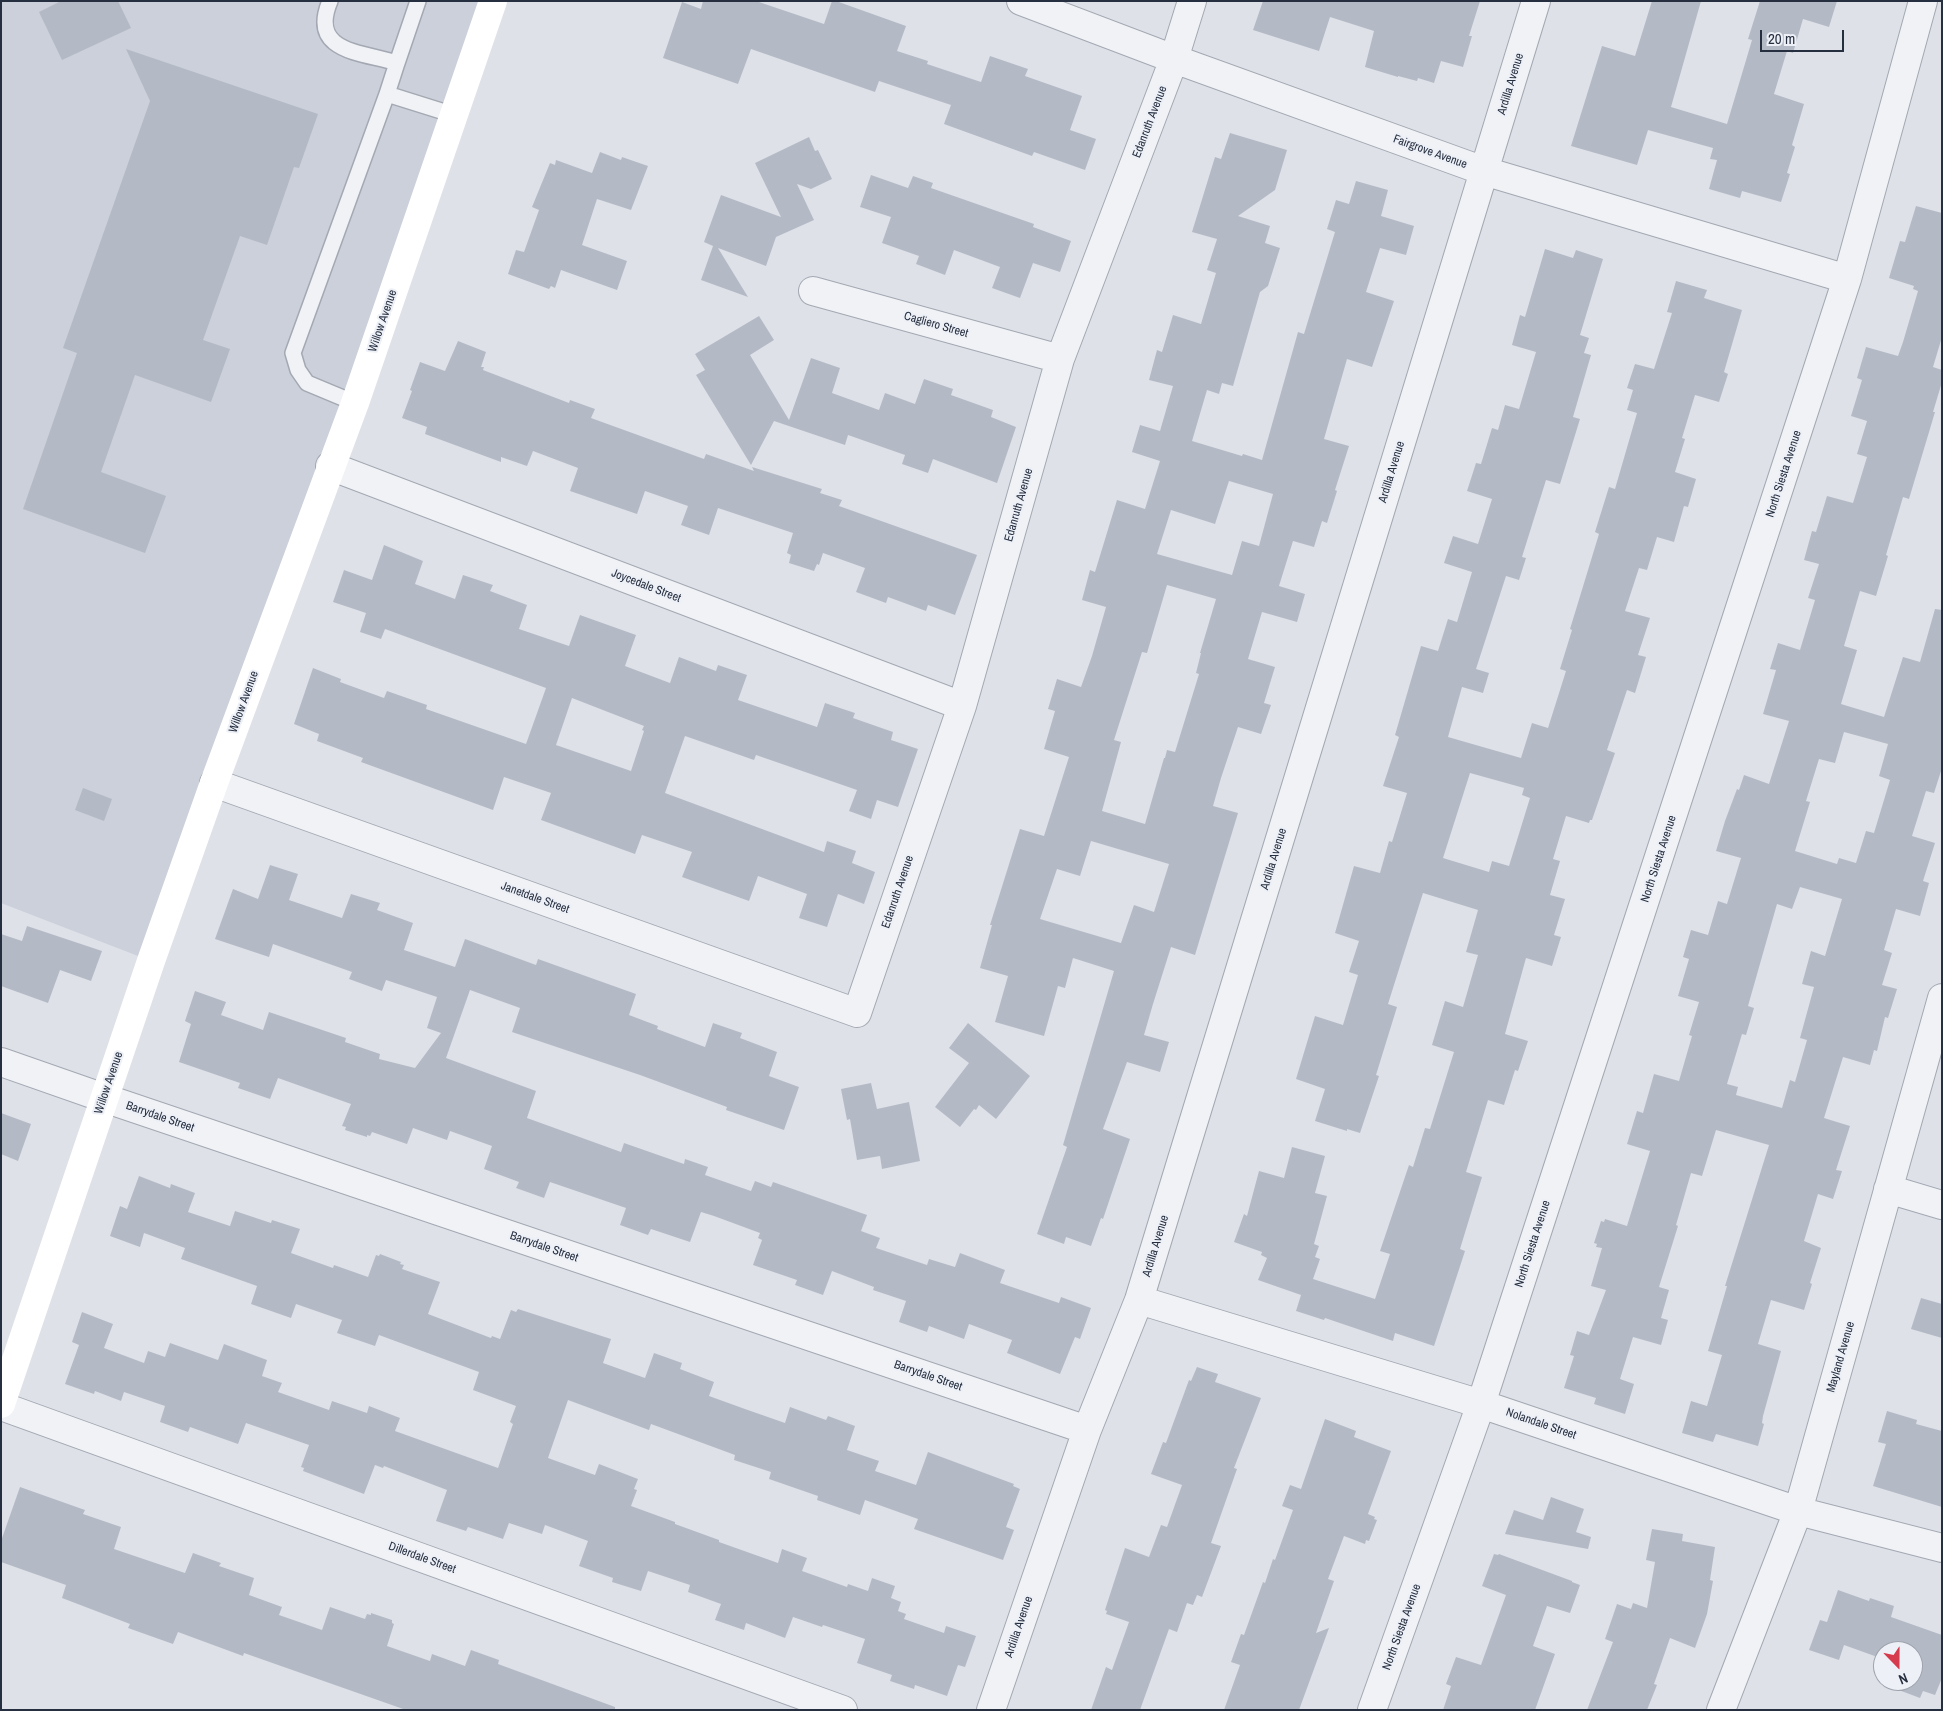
<!DOCTYPE html>
<style>
body{margin:0}
#map{position:relative;width:1943px;height:1711px;overflow:hidden;background:#dee1e8;font-family:"Archivo Narrow",sans-serif}
canvas{display:block}
.frame{position:absolute;inset:0;border:2px solid #262f40;pointer-events:none}
.north{position:absolute;left:1873px;top:1641px;width:50px;height:50px;box-sizing:border-box;background:#edf0f6;border:1px solid #9da3ad;border-radius:50%;rotate:158deg;font-size:14px;font-weight:700;line-height:20px;text-align:center;color:#262f40}
.north::after{content:'';display:block;margin:auto;width:18px;height:22px;background:#d63a4d;clip-path:polygon(50% 0,100% 100%,50% 72%,0 100%)}
.scale{position:absolute;left:1760px;top:30px;width:84px;height:22px;box-sizing:border-box;border:2px solid #262f40;border-top:0;padding-left:6px;font-size:15px;line-height:18px;white-space:nowrap;color:#262f40;-webkit-text-stroke:4px #edf0f6;paint-order:stroke}
</style>
<div id="map">
<canvas width="1943" height="1711"></canvas>
<div class="frame"></div>
<div class="north">N</div>
<div class="scale">20 m</div>
</div>
<script>
const c = document.querySelector('canvas').getContext('2d');
c.lineJoin = 'round';
function fillPath(path, color) {
  c.fillStyle = color;
  c.fill(path, 'evenodd');
}
function strokePath(path, color, width, dash) {
  c.strokeStyle = color;
  c.lineWidth = width;
  c.lineCap = dash ? 'butt' : 'round';
  c.setLineDash(dash || []);
  c.stroke(path);
}
function label(font, color, halo, rows, align = 'center') {
  c.font = font + ' "Archivo Narrow",sans-serif';
  c.lineWidth = 4;
  c.setLineDash([]);
  c.textBaseline = 'middle';
  c.strokeStyle = halo;
  c.fillStyle = color;
  for (const [text, x, y, turn = 0] of rows) {
    c.save();
    c.translate(x, y);
    c.rotate((+turn || 0) * Math.PI / 180);
    c.textAlign = isNaN(turn) ? turn : align;
    if (halo) c.strokeText(text, 0, 0);
    c.fillText(text, 0, 0);
    c.restore();
  }
}
const built = new Path2D(`
 M1,1h492l-342,960 -150,-58z`);
const building = new Path2D(`
 M61,1h57l13,27 -69,32 -23,-48z
 M703,1h53l68,23 8,-23h4l70,25 -9,25 31,10 -1,3 54,18 9,-26 38,13 -3,7 57,20 -12,34 26,9 -11,31 -51,-18 -2,4 -88,-32 7,-19 -72,-24 -4,11 -124,-43 -13,35 -75,-26 19,-56 19,7z
 M1263,1h217l-11,35h3l-9,31 -22,-6 -7,22 -16,-5 -1,3 -19,-5v1l-33,-10 9,-36 -44,-14 -11,34 -66,-21z
 M1652,1h49l-30,106 56,17 25,-84 -4,-1 12,-38h77l-8,26 -26,-8 -10,34 -6,-2 -13,43 30,10 -12,41 3,2 -8,26 3,1 -9,28 -39,-11 -2,7 -31,-9 8,-29 -7,-1 3,-11 -65,-18 -11,35 -66,-19 31,-100 33,10z
 M126,49l192,65 -19,54 -5,-1 -27,78 -27,-9 -37,104 27,9 -19,53 -76,-27 -34,97 65,24 -21,57 -122,-44 54,-156 -14,-5 87,-247z
 M1230,133l57,17 -12,40 -37,26 32,10 -5,17 15,5 -12,38 -8,6 -27,94 -11,-3 -3,11 -12,-4 -15,51 50,15 1,-2 19,6 36,-128 6,2 31,-102 -8,-3 9,-29 13,4 7,-23 32,9 -7,26 33,10 -8,29 -26,-7 -14,44 28,9 -22,66 -25,-8 -23,80 25,7 -14,44 2,1 -10,32 -5,-2 -8,26 -21,-6 -14,45 26,8 -8,28 -35,-10 -14,47 27,8 -11,36 7,2 -10,29 -23,-7 -17,51 -8,28 25,7 -43,142 -24,-8 -18,57 -9,31 25,7 -9,30 -33,-10 -24,67 27,10 -27,80 -2,-1 -10,28 -25,-9 -2,7 -27,-10 30,-87 -4,-2 51,-174 -41,-13 -8,30 -7,-2 -14,50 -49,-14 13,-46 -28,-8 12,-43h-2l30,-96 24,7 25,-79 -25,-8 11,-38 -7,-2 9,-30 24,8 11,-31 14,-49 -24,-7 8,-30 5,2 22,-72 28,9 15,-48 -28,-9 8,-27 20,6 13,-45 -24,-6 8,-30 5,2 11,-37 28,9 15,-51 -9,-3 10,-31 -25,-7 23,-75 6,2zM1229,481l44,13 -14,52 -17,-5 -10,34 -75,-21 14,-44 44,14zM1167,585l49,14 -16,54h1l-5,20 3,1 -24,78 -8,-2 -2,8h-1l-19,66 -43,-13 19,-69 -7,-2 28,-88 5,1zM1091,841l78,23 -15,48 -20,-7 -13,38 -81,-24 17,-50 23,7z
 M809,137l6,14 3,-1 14,29 -21,10 -14,-5 17,36 -38,17 -10,29 -48,-18 30,49 -47,-17 12,-34 -9,-4 17,-47 60,22 -26,-54z
 M600,152l21,8 1,-3 26,9 -17,44 -34,-11 -15,46 45,16 -10,29 -56,-20 -6,18 -4,-2 -2,3 -41,-15 8,-24 8,2 15,-42 -7,-3 18,-44 5,2 1,-5 36,13z
 M871,175l37,13 5,-12 20,7 -2,5 103,36 -1,3 38,14 -11,31 -27,-9 -13,35 -28,-10 8,-21 -46,-17 -9,25 -29,-11 3,-8 -37,-13 9,-26 -31,-10z
 M1916,206l26,7v124l-9,30 9,3v12l-9,30h2l-26,87 -6,-2 -17,58 2,1 -12,40 -16,-5 -16,55 13,4 -16,54 43,13 19,-60 17,5 15,-53 7,1v158l-8,25 -8,-2 -14,45 23,7 -12,38 6,2 -9,33 -24,-7 -12,41 8,3 -10,32 15,4 -9,29 -3,-1 -8,34 -3,-1 -4,15 -27,-8 -19,61 26,8 -14,44 6,1 -9,28 -15,-5 -14,47 17,7 -11,35 2,1 -8,26 -33,-10 -13,44 23,7 -18,65 -1,7 2,1 -6,22 -42,-12 -3,8 -31,-9 9,-32 16,5 15,-51 -14,-4 19,-65h-2l44,-141 -53,-15 -14,46 -11,-3 -15,52 2,1 -19,61 10,3 -8,28 7,2 -7,25 -28,-8 -13,42 14,5 -9,30 -31,-10 2,-6 -32,-10 10,-32 -4,-1 7,-24 12,4 17,-45 -15,-4 11,-38 -6,-1 1,-3 -3,-1 7,-22 3,1 1,-3 22,7 23,-75 -23,-7 10,-33 6,2 11,-39 25,7 13,-45 -3,-1 10,-33 -21,-6 11,-37 -6,-2 8,-27 17,5 10,-34 9,3 14,-46 -25,-7 9,-30 12,-32 2,1 5,-15 25,9 20,-63 -26,-7 13,-44 -6,-1 8,-26 22,7 15,-50 -7,-2 11,-34 -15,-4 8,-29 4,1 11,-36 26,7 14,-46 -10,-3 10,-33 -16,-5 11,-36 -5,-2 9,-31 32,9 5,-14 15,-51 -5,-2 1,-3 -25,-8 11,-37 5,1zM1844,732l44,12 -9,32 11,4 -16,53 -8,-2 -10,32 -17,-5 -2,6 -42,-13 15,-49 -4,-1 13,-42 16,4zM1800,887l42,12 -17,57 -14,-5 -9,33 12,3 -14,51 7,2 -12,42 -5,-2 -8,28 -46,-13 2,-8 -11,-3 15,-50 4,1 8,-27 -6,-2 29,-102 15,5z
 M1545,249l28,9 3,-8 27,9 -23,76 9,3 -5,15 7,2 -18,62 7,2 -20,65 -14,-4 -24,77 4,1 -7,22 -13,-4 -30,93 13,4 -6,20 -21,-6 -14,50 73,21 11,-35 16,5 18,-57 -6,-2 12,-39 -2,-1 29,-95 -4,-2 14,-45 6,2 22,-76 -10,-3 6,-20 -6,-2 8,-24 19,5 18,-56 -5,-1 9,-31 31,9 -3,8 38,12 -18,62 4,2 -9,28 -24,-7 -13,43 3,1 -10,33 21,7 -8,28 -4,-1 -10,36 -17,-5 -10,33 -8,-2 -14,43 25,7 -12,37 8,2 -11,36 -8,-3 -20,60 8,3 -23,67h-2l-1,3 -23,-7 -13,43 7,2 -10,34 15,4 -11,36 7,2 -9,29 -26,-8 -21,76 23,7 -10,30 -3,-1 -11,35 -16,-5 -22,72 16,5 -22,72 5,2 -31,95 -39,-13 -2,8 -68,-23 -1,2 -28,-9 5,-16 -43,-15 9,-22 -6,-3 1,-3 -28,-10 10,-28 3,2 12,-45 25,7 8,-31 33,9 -10,37 12,3 -13,48 5,2 -4,11 5,2 -7,20 62,20 15,-45 -10,-3 29,-86 4,2 12,-39 5,1 24,-77 -22,-7 13,-44 18,6 15,-52 -12,-3 12,-42 -55,-17 -35,111 9,3 -21,68 3,1 -19,57 -13,-4v2l-32,-10 10,-32 -29,-10 19,-63 28,9 15,-50 -9,-3 10,-31 -24,-8 19,-67 26,7 9,-32 3,1 15,-49 -24,-7 16,-49 -4,-2 26,-89 17,5 10,-32 9,3 15,-50 -28,-9 9,-27 25,8 14,-45 -25,-8 9,-28 5,1 11,-36 6,2 7,-25 14,4 17,-57 -24,-7 8,-30 5,2zM1470,773l54,15 -2,7 8,3 -21,68 -17,-5 -3,11 -46,-14z
 M759,316l15,24 -24,15 39,65 22,-62 29,10 -8,25 47,17 6,-17 30,11 9,-25 29,10 -2,6 42,15 -2,7 25,10 -19,56 -64,-24 -5,14 -26,-9 3,-9 -57,-20 -3,10 -71,-24 -23,44 -55,-90 9,-5 -10,-16z
 M458,341l28,11 -5,15h3l-1,3 86,33 1,-3 25,9 -4,9 113,41 2,-5 48,17 -2,-4 70,22 -2,4 22,7 -3,6 138,49 -22,60 -27,-10 -2,6 -38,-14 -2,6 -30,-11 9,-24 -42,-15 -4,12 -2,-1 -3,7 -25,-8 2,-8 -4,-2 6,-20 -75,-25 -9,27 -28,-10 7,-19 -43,-15 -8,23 -67,-23 8,-23 -45,-17 -6,15 -26,-9v5l-76,-28 2,-7 -25,-9 10,-27 -2,-1 10,-28 25,9z
 M384,545l39,16 -8,23 40,15 8,-24 30,10 -3,6 37,14 -8,24 50,17 11,-31 56,20 -11,31 45,17 9,-26 37,14 2,-6 29,10 -9,25 79,27 8,-24 30,10 -2,5 40,14 -2,8 27,9 -20,58 -21,-7 -6,19 -22,-8 8,-21 -101,-35 -2,5 -69,-24 -20,57 159,59 3,-11 29,10 -4,12 23,9 -11,32 -26,-10 -11,33 -28,-9 8,-24 -49,-18 -9,25 -67,-24 10,-25 -50,-17 -7,19 -94,-34 10,-27 -47,-16 -11,33 -132,-48 2,-4 -46,-17 2,-7 -25,-10 19,-56 28,11 -1,3 44,16 3,-7 40,14 -1,4 100,35 20,-56 -161,-59 -4,10 -21,-7 6,-19 -33,-11 11,-32 28,10zM572,698l72,28 -2,4 2,1 -13,40 -75,-26z
 M83,788l29,11 -8,22 -29,-11z
 M270,865l28,9 -9,26 53,18 9,-24 29,9 -3,7 36,13 -9,27 51,17 10,-28 71,26 2,-6 98,35 -7,21 29,11 -1,3 48,18 8,-24 29,10 -2,5 37,14 -8,24 30,11 -15,43 -58,-20 1,-3 -87,-32 -128,-43 8,-24 -50,-18 -24,68 90,33 -9,27 94,34 3,-9 60,21 1,-5 23,8 -3,8 46,16 4,-10 16,6 2,-5 94,33 -6,16 19,7 -4,10 51,17 2,-6 26,8 5,-14 45,17 -5,13 59,20 2,-6 30,11 -11,31 -5,-2 -15,37 -53,-21 5,-13 -43,-16 -5,15 -35,-13 -2,6 -28,-10 7,-21 -33,-11 1,-3 -42,-16 -9,24 -28,-10 2,-5 -44,-15 9,-25 -4,-2 2,-5 -46,-17 -13,-4 -11,30 -39,-13 -3,6 -28,-10 6,-17 -76,-26 -6,16 -28,-10 3,-6 -35,-13 8,-23 -42,-15 -3,9 -34,-12 -6,16 -35,-12 -2,4 -3,-1v2l-22,-7 1,-3 -4,-1 9,-22 -73,-26 -8,21 -32,-11 2,-5 -61,-21 12,-38 -6,-3 10,-30 31,11 -5,13 42,15 6,-18 77,26 -1,4 35,12 -1,5 36,9 26,-35 -14,-5 10,-31 -51,-17 -4,11 -33,-12 3,-7 -79,-28 -4,13 -54,-18 18,-50 25,10z
 M27,926l75,25 -11,30 -31,-11 -12,33 -47,-17v-52l21,7z
 M968,1023l62,53 -34,43 -17,-14 -3,5 -2,-1 -14,18 -25,-20 34,-44 -20,-15z
 M871,1083l6,26 32,-7 11,59 -38,8 -2,-13 -23,4 -7,-41 -3,1 -6,-31z
 M1,1113l30,11 -13,37 -17,-7z
 M139,1176l31,12 1,-4 24,9 -7,19 42,14 5,-15 36,12 1,-3 28,9 -9,24 42,15 1,-3 34,12 8,-22 3,1 1,-2 21,8 -1,2 4,1 -2,4 38,13 -12,32 63,24 1,-2 8,3 11,-29 5,2 2,-3 93,30 -8,24 42,15 9,-25 28,10 -2,6 34,13 -5,14 36,13 40,14 5,-16 36,13 2,-4 27,10 -8,24 32,11 -4,10 41,14 12,-33 86,32 -1,2 7,3 -14,38 8,3 -11,30 -89,-31 4,-10 -53,-19 -5,15 -43,-15 1,-4 -49,-17 2,-7 -37,-12 1,-5 -84,-31 -2,6 -81,-30 -20,58 47,17 4,-11 39,15 -4,10 3,1 -6,16 44,16v2l44,16v2l59,21 4,-14 25,9 -5,13 45,16 1,-3 20,7 4,-13 23,8 -4,12 10,4 -3,9 8,3 -2,5 40,14 2,-7 30,10 -11,31 -7,-2 -11,31 -32,-11 -1,4 -24,-8 2,-6 -35,-12 8,-24 -42,-14 -1,2 -29,-10 -8,21 -39,-15 -2,7 -29,-10 6,-16 -33,-12 2,-7 -42,-14 -7,20 -29,-9 1,-4 -34,-12 9,-25 -43,-16 -3,9 -33,-11 -6,16 -35,-12 -2,4 -30,-10 11,-31 -63,-24 -1,2 -8,-3 -11,29 -61,-23 1,-3 -3,-1 8,-22 -63,-22 -8,21 -48,-17 -2,5 -28,-10 5,-16 -41,-14 -3,9 -26,-10 -1,3 -29,-10 14,-39 -7,-3 10,-30 31,12 -9,24 40,15 4,-12 17,6 5,-14 48,17 6,-16 43,16 -5,16 20,7 -4,9 51,18 3,-9 35,12 2,-7 31,12 -5,13 103,37 15,-44 -3,-2 6,-16 -43,-16 6,-18 -100,-37 -4,11 -38,-13 5,-13 -46,-16 -5,14 -40,-14 6,-18 -76,-27 4,-11 -41,-15 -4,14 -30,-11 10,-30 7,3z
 M1921,1298l21,6v34l-31,-9z
 M1197,1367l21,7 -3,8 46,16 -27,70 3,1 -26,74 10,3 -19,51 -5,-2 -4,10 -6,-2 -10,29 -8,-3 -29,81h-49l15,-43 6,3 17,-48 -23,-8 1,-3 -2,-1 20,-62 24,9 12,-32 6,2 15,-42 -31,-11 12,-32 3,1 23,-63 2,1z
 M1887,1411l30,9 -1,4 26,7v76l-69,-21 13,-42 -8,-2z
 M1325,1419l31,12 -2,6 37,14 -23,63 7,3 -1,2 3,1 -8,21 -3,-1 -1,4 -21,-8 -16,43 6,2 -18,52 13,-5 -30,82h-75l16,-45 -9,-3 10,-28 3,1 19,-53 2,1 8,-24 2,1 18,-50 -11,-4 8,-21 11,4z
 M20,1487l65,23 -2,4 38,13 -7,22 71,24 8,-20 28,10 -2,3 35,12 -5,17 33,12 -3,8 43,15 8,-23 35,12 2,-5 4,1v-2l21,7v3l2,1 -7,22 43,15 2,-7 33,12 6,-16 28,10 -1,4 117,43v3h-209l-162,-57 -1,3 -65,-24 -5,12 -45,-16 2,-4 -68,-26 4,-13 -65,-23v-21z
 M1551,1497l33,12 -8,23 15,5 -3,12 -83,-15 9,-24 29,10z
 M1652,1529l31,5 -1,7 33,6 -5,33 3,1 -6,33 -12,34 -25,-10 -16,46 3,1 -10,25h-60l26,-68 -8,-3 12,-35 14,5 2,-6 14,5 8,-46 -9,-2z
 M1494,1554l4,1 1,-1 73,27v1l8,3 -10,28 -23,-7 -14,40 22,8 -20,56h-92l8,-24 -5,-2 10,-27 25,8 25,-70 -24,-9z
 M1838,1590l31,11 1,-3 24,8 -3,11 51,18v43l-7,17 -12,-4 -3,7 -24,-9 3,-8h14v-30h-30v8l-39,-14 -5,15 -30,-10 11,-30 7,2z`);
const lane = new Path2D(`
 M330,1c-22,52 33,51 67,62l21,-62
 M397,63l-10,31 67,21
 M355,403l-48,-20 -9,-13 -5,-17 94,-259`);
const street = new Path2D(`
 M1021,1l153,58 310,112 363,108
 M813,291l247,68
 M330,466l632,240
 M214,783l643,230 105,-307 98,-347 114,-300 18,-58
 M1,1062l103,36 983,332
 M1888,1189l54,16
 M1139,1300l342,104 317,107 144,37
 M1,1406l842,304
 M991,1710l96,-280 52,-130 397,-1299
 M1372,1710l109,-306 366,-1125 76,-278
 M1721,1710l77,-199 144,-513`);
const secondary = new Path2D(`
 M1,1404l150,-443 63,-178 141,-380 138,-402`);
const streetNames = [
 ["Ardilla Avenue",1511,84,-73],
 ["Edanruth Avenue",1150,122,-69],
 ["Fairgrove Avenue",1430,152,20],
 ["Willow Avenue",383,321,-71],
 ["Cagliero Street",936,325,16],
 ["Ardilla Avenue",1392,472,-73],
 ["North Siesta Avenue",1784,474,-72],
 ["Edanruth Avenue",1019,505,-74],
 ["Joycedale Street",646,586,21],
 ["Willow Avenue",244,702,-70],
 ["Ardilla Avenue",1274,859,-73],
 ["North Siesta Avenue",1659,859,-72],
 ["Edanruth Avenue",898,892,-71],
 ["Janetdale Street",535,898,20],
 ["Willow Avenue",109,1083,-71],
 ["Barrydale Street",160,1117,19],
 ["North Siesta Avenue",1533,1244,-72],
 ["Ardilla Avenue",1156,1246,-73],
 ["Barrydale Street",544,1247,19],
 ["Mayland Avenue",1841,1357,-74],
 ["Barrydale Street",928,1376,19],
 ["Nolandale Street",1541,1424,19],
 ["Dillerdale Street",422,1558,20],
 ["Ardilla Avenue",1019,1627,-71],
 ["North Siesta Avenue",1402,1627,-70]
];
fillPath(built, '#cbd0da');
fillPath(building, '#b4bac5');
strokePath(lane, '#a3a8b2', 18);
strokePath(street, '#a3a8b2', 30);
strokePath(lane, '#f0f2f6', 15);
strokePath(street, '#f0f2f6', 28);
strokePath(secondary, '#fff', 28);
label('12px', '#262f40', '#edf0f6', streetNames);
</script>
